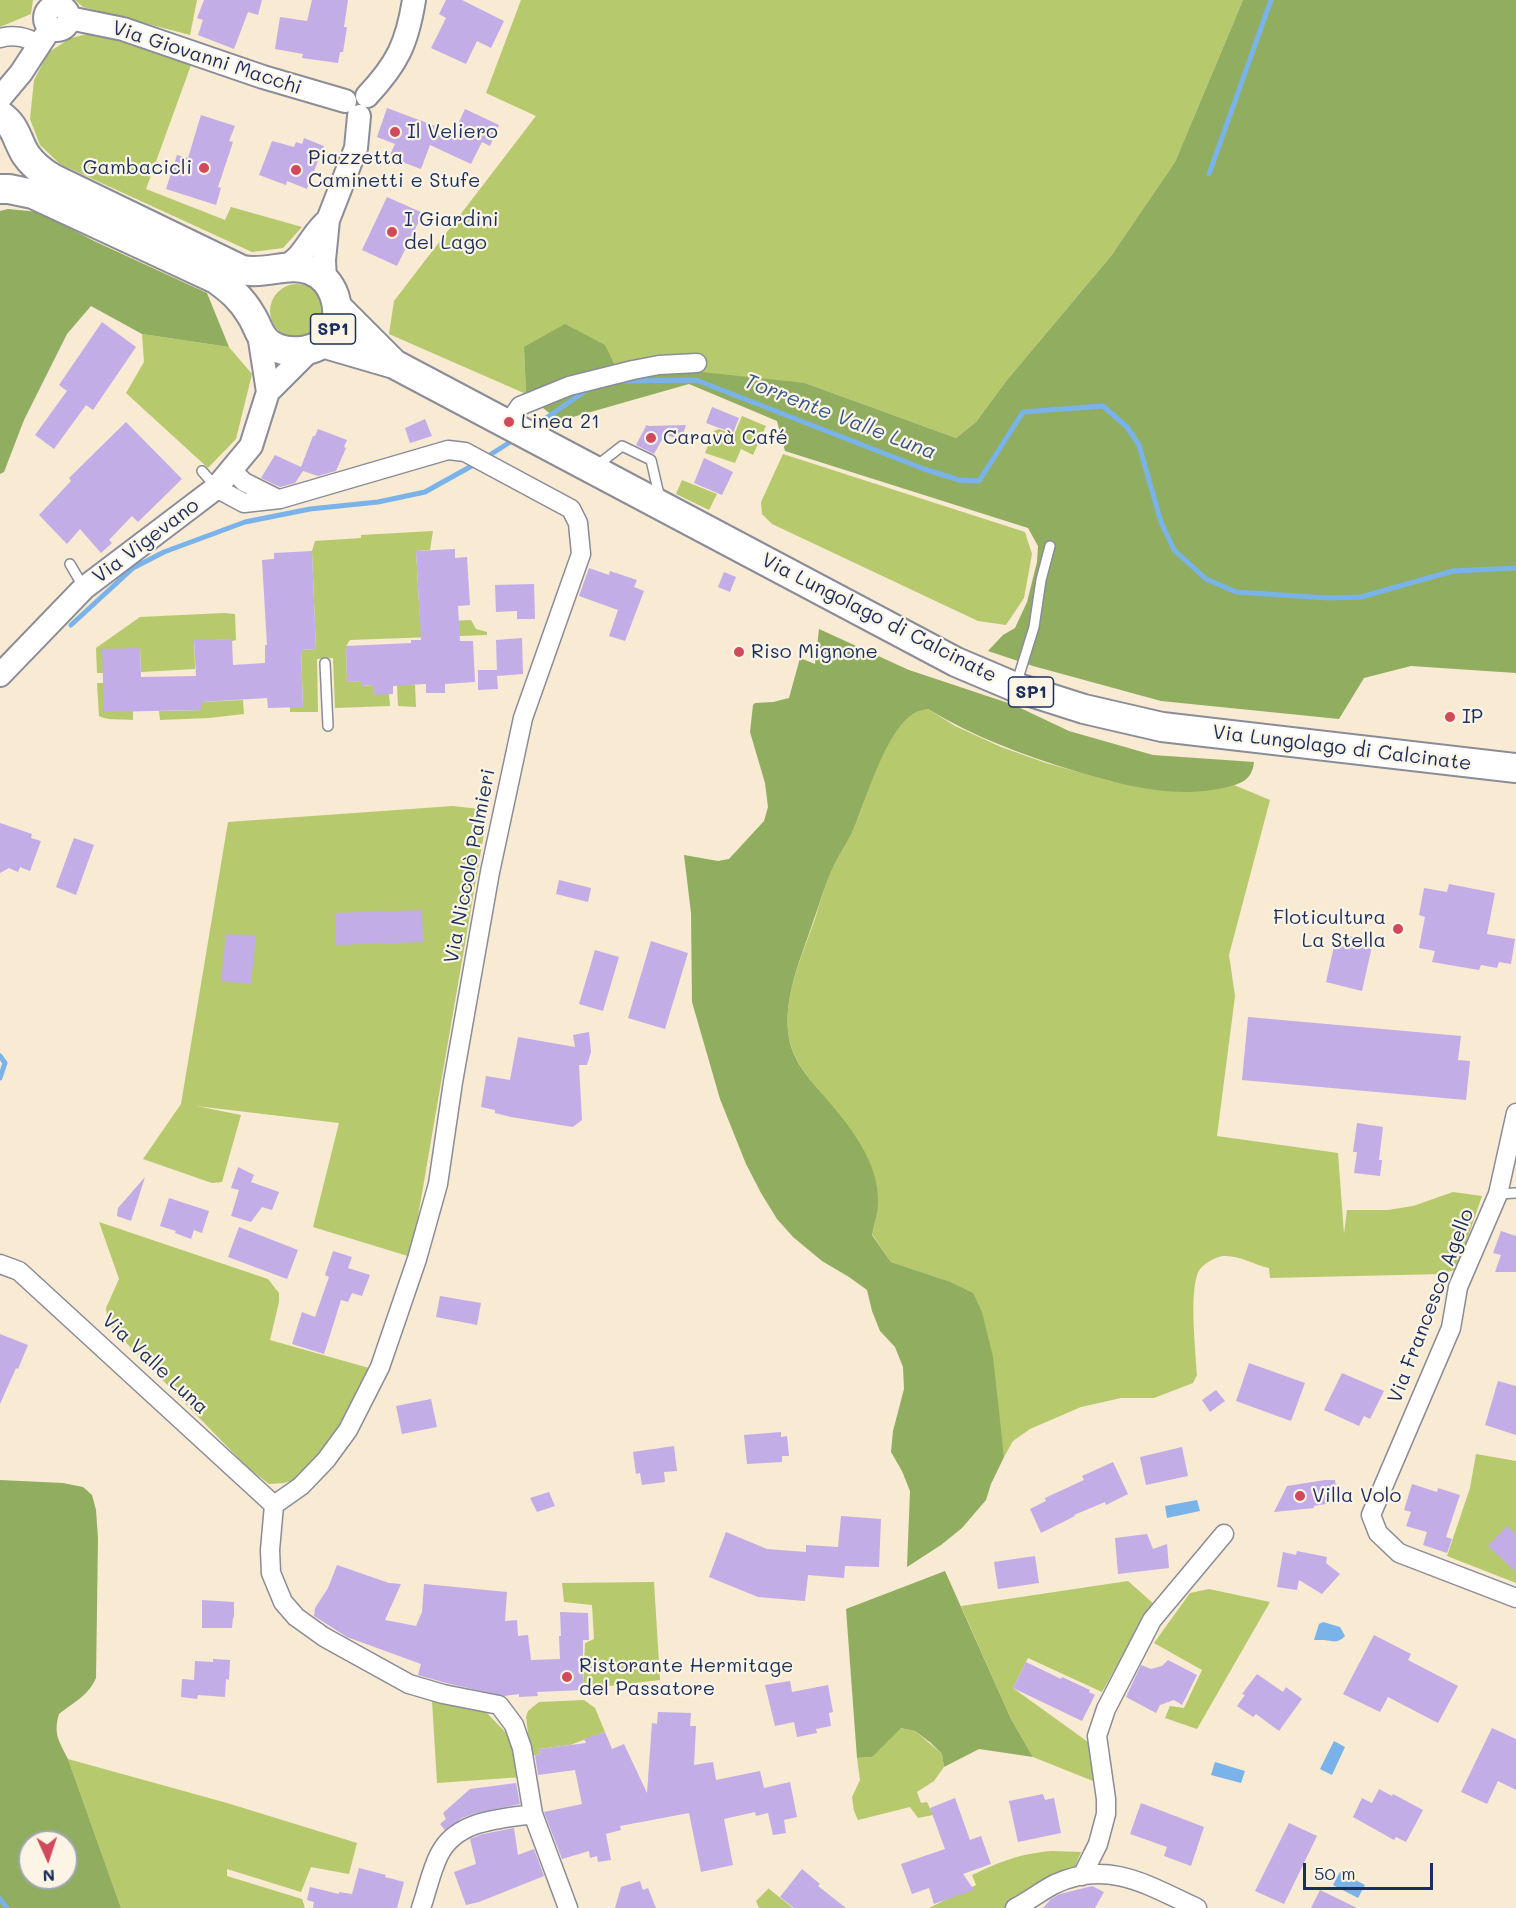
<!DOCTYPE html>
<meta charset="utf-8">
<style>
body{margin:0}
#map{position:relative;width:1516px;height:1908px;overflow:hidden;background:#f8ead3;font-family:Mali,sans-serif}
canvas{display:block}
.north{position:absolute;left:18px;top:1830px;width:60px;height:60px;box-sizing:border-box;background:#fcf5e5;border:2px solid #a2a6af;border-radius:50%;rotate:177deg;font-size:16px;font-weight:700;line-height:24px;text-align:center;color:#1b2f5e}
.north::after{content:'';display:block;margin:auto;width:21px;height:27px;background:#d1495b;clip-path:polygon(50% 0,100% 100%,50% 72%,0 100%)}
.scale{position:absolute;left:1303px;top:1863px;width:130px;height:27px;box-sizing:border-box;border:3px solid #1b2f5e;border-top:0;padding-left:8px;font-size:18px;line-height:21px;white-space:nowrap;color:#1b2f5e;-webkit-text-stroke:4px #fcf5e5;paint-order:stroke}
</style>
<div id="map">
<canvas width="1516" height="1908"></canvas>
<div class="north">N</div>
<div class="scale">50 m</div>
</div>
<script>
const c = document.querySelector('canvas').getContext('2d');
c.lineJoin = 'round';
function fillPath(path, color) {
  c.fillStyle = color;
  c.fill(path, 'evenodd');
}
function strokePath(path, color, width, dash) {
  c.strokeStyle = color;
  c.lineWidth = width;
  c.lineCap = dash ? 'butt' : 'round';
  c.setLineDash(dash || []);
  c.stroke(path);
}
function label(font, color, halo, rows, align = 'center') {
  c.font = font + ' Mali,sans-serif';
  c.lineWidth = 4.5;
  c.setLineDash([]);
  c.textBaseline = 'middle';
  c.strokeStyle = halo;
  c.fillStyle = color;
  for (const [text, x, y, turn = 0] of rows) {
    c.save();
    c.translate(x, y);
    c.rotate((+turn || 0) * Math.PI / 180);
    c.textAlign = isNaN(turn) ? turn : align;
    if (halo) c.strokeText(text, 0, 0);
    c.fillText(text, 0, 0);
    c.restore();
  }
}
const green = new Path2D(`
 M0,0h33l-2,14 -31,13z
 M75,0h122l-7,35 -107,-28z
 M521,0h722l-68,162 -64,94 -104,124 -31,42 -20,16 -151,-55 -186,-7 -95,-29 2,47 -137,-60 5,-33 142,-185 -50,-23z
 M88,34l17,1 86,30 -45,124 79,31 6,-13 71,20 -19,21 -31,4 -192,-88 -20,-19 -10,-26 4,-39 15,-28 22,-14z
 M270 311a27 27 0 1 1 54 0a27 27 0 1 1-54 0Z
 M142,334l87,13 23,27 -16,65 -28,29 -82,-75 18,-31z
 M742,416l24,10 -13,29 -12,-6 -6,14 -30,-10 9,-22 5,-2 15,6z
 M783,454l242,78 7,22 -8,44 -18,27 -28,-4 -206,-97 -10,-10 -1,-12z
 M682,480l35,14 -8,16 -33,-16z
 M433,531l-3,19 -14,1 4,68 3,3 48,-2 5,9 11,3v3l-137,5 -4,6 1,36 15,-1 1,5 10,-1 16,9 1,12 -55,2 -2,-50 -16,1 1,53h-28v-5l13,-1 -2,-56 15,-1 -4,-98 3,-10 46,-3v-3z
 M224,613l11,1 1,26 -4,1v-2l-38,2 1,28 -54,3 -1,-24 -37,25h-6l-1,-25 44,-31z
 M97,683h6l30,28v9c-11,-1 -25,1 -34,-4z
 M397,685h18l1,22 -18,-1z
 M243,700l1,14 -35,4 -49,2 -1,-9 43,-1v-8z
 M928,709l27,17 46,21 45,16 64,18 48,9 30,1 20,-1 26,-5 36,15 -41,155 6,41 -18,140 121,17 6,81 3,-24h41l25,-4 40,-14 29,4 -25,73 -15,5 -172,4 -1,-10c-14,-3 -30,-13 -45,-12 -7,0 -19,7 -24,13 -12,17 -4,84 -3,106l-4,8 -39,15h-33l-40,9 -51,22 -17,12 -9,16 -6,-43 -50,-133 -57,-19 -19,-28c12,-43 5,-61 -20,-97 -7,-12 -14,-24 -23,-34 -16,-20 -35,-39 -40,-65 -7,-40 13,-82 26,-119 5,-16 9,-32 16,-47 7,-17 19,-32 25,-49 12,-30 23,-70 43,-95 10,-12 14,-16 29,-19z
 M453,806l35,4 -77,447 -98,-30 26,-104 -143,-17 45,9 -19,67 -10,1 -69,-24 38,-55 47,-282z
 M99,1222l169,57 11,14v9l-9,38 99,28 -33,63 -37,47 -15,5 -15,1 -22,-17 -139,-143 -2,-16 13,-29z
 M1476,1454l40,7v122l-69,-27 23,-68z
 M1128,1581l27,24 -12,14 -41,73 -74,-34 -15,30 75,54 10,41 -65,-26 -22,-38 -50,-113z
 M654,1582l6,98 -68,8 -9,-2 2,-43 9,-4 -2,-34 -28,-3 -2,-19z
 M1209,1589l61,13 -73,127 -32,-11 5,-12 14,2 18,-38 -48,-27 36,-50z
 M584,1700l11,8 10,24 -35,13 -31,4 1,5 -9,2 -5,-39 2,-6 11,-9z
 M432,1701l48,5 35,36 7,35 -85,6z
 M900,1728l15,3 27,23 2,13 -10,14 -17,11 4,11 6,-1 6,13 -15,3 -8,-11 -52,13 -4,-9 -2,-14 8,-17 -3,-22 15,-1 10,-16z
 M68,1759l159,44 130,40 -8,31 -38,-7 -10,25 -74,-23v7l75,23 3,9h-184z
 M1052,1851l29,1 -8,19 -69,37h-75l47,-23 -4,-10c30,-14 46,-21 80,-24z
 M769,1888v1l24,19h-34l-3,-7z`);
const forest = new Path2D(`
 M1243,0h273v673l-105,-7 -47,12 -25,41 -178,-18 -128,-35 -45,-15 15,-16 12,-7 12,-26 10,-40 1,-16 -10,-18 -243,-77 -8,-30 -88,-37 -130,37 -33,-27 -2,-47 41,-23 40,21 15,31 72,-5 113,12 151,55 20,-16 31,-42 104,-124 64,-94z
 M8,209l31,3 55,29 113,52 22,54 -87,-13 -51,-28 -24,28 -43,86 -20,52 -4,2v-263z
 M819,629l90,41 105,35 55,26 84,24 101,7c-2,19 -14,22 -31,26 -50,11 -101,-3 -148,-17 -52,-16 -101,-34 -147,-62 -15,3 -19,7 -29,19 -18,23 -32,67 -43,95 -6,17 -18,32 -25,49 -7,15 -11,31 -17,47 -12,37 -32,79 -25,119 4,23 20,41 35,58 25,29 56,67 54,107 0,11 -4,21 -6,32l19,27 57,19 25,12 9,19 11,45 11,100 -13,27 -5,16 -24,28 -21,17 -34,22 3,-76 -8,-20 -11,-19 2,-21 11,-42 -1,-22 -8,-20 -15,-16 -8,-20 -5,-21 -18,-13 -27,-16 -29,-24 -16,-18 -16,-26 -15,-29 -26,-65 -28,-97 -1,-89 -7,-58 34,6 11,-2 35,-38 4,-14 -3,-24 -15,-51 3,-27 2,-2 18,-1 16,-4 11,-40 15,6z
 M0,1480l63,3 20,4 9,8 4,15 2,28 -2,140c-8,18 -22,24 -37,36 -6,20 0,27 9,45l53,149h-121zM30,1842h36v36h-36z
 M945,1571l66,148 22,38 -54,-8 -35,18 -2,-13 -11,-11 -16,-12 -14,-3 -29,29 -15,1 -11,-149z`);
const water = new Path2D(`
 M1197,1500l3,11 -33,7 -2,-12z
 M1323,1622l17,5 5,9c-8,8 -12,5 -21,4 -3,0 -7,0 -10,0l5,-16z
 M1334,1741l11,6 -13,28 -12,-6z
 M1215,1762l30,9 -4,12 -30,-8z
 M1340,1872l25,13 -7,13 -25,-13z`);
const stream = new Path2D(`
 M1209,174l62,-174
 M622,381l74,-1 228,89 35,11 20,1 44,-69 80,-6 24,21 12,18 22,77 13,28 32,29 30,13 92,6 33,-1 92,-26 63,-3
 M533,427l54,-37
 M485,458l30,-19
 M71,625l62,-57 31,-16 81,-30 65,-13 68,-7 47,-10 52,-29
 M0,1056l5,7 -5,15
 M0,1899l7,9`);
const building = new Path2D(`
 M204,0h58l-4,15 -10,-3 -14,37 -36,-14 5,-15 -6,-2z
 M312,0h36l-4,27h3l-4,25h-3l-2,11 -36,-5 1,-4 -28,-5 5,-32 27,4z
 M446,0h16l42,21 -13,27 -14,-7 -11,23 -35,-16 15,-30 -7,-4z
 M387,108l67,25 11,-24 34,16 -9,21 -8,-4 -11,22 -41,-19 -9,24 -32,-12 6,-13 -18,-7z
 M201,115l34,11 -6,15 4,1 -15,45 3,1 -5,17 -50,-16 11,-34 11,3z
 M304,138l20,8 -17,43 -20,-8 -1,4 -27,-10 13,-34 22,6 2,-5 6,2z
 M387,197l36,16 -26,53 -35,-16z
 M102,322l34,25 -43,63 -7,-5 -32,44 -19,-14 32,-44 -8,-6z
 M712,407l27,11 -6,15 -27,-10z
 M425,419l7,17 -22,7 -5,-15z
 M126,422l56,57 -44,43 -6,-6 -23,24 3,3 -11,10 -21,-24 -13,15 -28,-29 32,-34 -2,-3z
 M647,425l2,1 37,-1 -5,16 -16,-7 -11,20 -18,-9 10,-19h-1z
 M318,429l29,11 -3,7 2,1 -10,23 -18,5 -15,-5 -8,12 -15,4 -19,-9 14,-23 26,12 12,-31h2z
 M704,458l29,14 -11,23 -28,-12z
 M455,549v9l12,-1 3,48 -12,1 2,35h13l2,41 -30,2v9h-19v-9l-33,2v8l-20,1v-10l-11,1v-5l-15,1 -1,-36 65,-3v-3h10l-5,-89z
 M312,551l4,98 -15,1 2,57 -35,1 -1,-10 -65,4v8l-98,2 -2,-63 38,-1 1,29 55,-1 -2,-36 38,-1 1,26 32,-2v-18h2l-5,-85 12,-1v-6z
 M589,568l20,7 1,-4 27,9 -3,7 10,4 -19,50 -16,-5 9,-26 -39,-14z
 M724,572l12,5 -6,15 -12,-5z
 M534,584l1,35h-18v-8l-21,1 -1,-27z
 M522,638l1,36 -26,2 1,13 -20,1v-20h19v3l-1,-33z
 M0,823l32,11 -1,4 10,3 -11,30 -10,-4 -2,5 -9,-4 -9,5z
 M74,838l20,7 -18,50 -20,-8z
 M559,880l32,8 -3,14 -32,-8z
 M1449,884l46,9 -8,41 28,5 -4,25 -12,-2 -2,6 -16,-3 -2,5 -47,-8 3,-11 -16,-3 6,-31 -6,-2 5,-27 23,4z
 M422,910l1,32 -87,3 -1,-32z
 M1337,933l36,9 -11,49 -36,-9z
 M226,934l30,2 -5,48 -30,-3z
 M651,941l37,12 -23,76 -37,-11z
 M595,950l24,7 -16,54 -24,-7z
 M1248,1017l213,19 -3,24 12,1 -4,39 -224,-20z
 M589,1032l2,20 -4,13h-8l3,55 -9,7 -62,-10 -16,-4v-3l-14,-3 5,-31 24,4 8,-43 57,10 -2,-12z
 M1357,1123l26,4 -4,33h3l-2,16 -26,-3 3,-21h-4z
 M238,1167l16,8 -3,7 28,10 -7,18 -10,-3 -11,15 -20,-6 8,-26 -8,-2z
 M145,1177l-14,44 -14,-5 1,-8z
 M169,1198l40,13 -7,22 -8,-3 -3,9 -16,-6 1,-2 -16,-5z
 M239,1227l59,23 -11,29 -59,-22z
 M1501,1231l15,5v36h-21l6,-17 -8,-2z
 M333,1251l19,6 -4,11 22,7 -8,21 -10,-3 -4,9 -7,-2 -17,54 -32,-10 10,-32 13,5 14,-40 -4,-2z
 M440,1296l41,7 -4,22 -41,-8z
 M0,1334l28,11 -10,24 -2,-1 -16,36z
 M1249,1363l56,20 -14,38 -55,-20z
 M1342,1373l42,18 -14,28 -6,-3 -5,10 -35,-16z
 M1498,1381l18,5v49l-31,-10z
 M1216,1390l9,11 -15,11 -8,-12z
 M431,1399l6,28 -35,7 -6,-28z
 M781,1432v5l6,-1 2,20h-7v6l-35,2 -3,-29z
 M674,1446l3,25 -13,1 1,10 -23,3 -2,-12 -4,1 -3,-22z
 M1182,1447l6,29 -42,9 -6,-28z
 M1113,1462l15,32 -22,11 -1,-3 -31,13 1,1 -34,17 -11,-24 16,-8 -1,-3 39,-18 -2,-4z
 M1325,1480h10l3,22 -24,4v2l-40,4 13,-26z
 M1412,1484l25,8 1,-4 22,7 -14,42 6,2 -5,14 -24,-8 4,-13 -21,-6 5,-14 -7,-2z
 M549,1492l6,14 -18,6 -7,-14z
 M841,1516l40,3 -2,48 -34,-1 -1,12 -36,-3 -3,26 -47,-4 -49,-20 17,-45 41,17 39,3v-7l32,2z
 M1507,1526l9,8v38l-28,-26z
 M1147,1534l6,15 14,-5 2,24 -51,6 -3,-36z
 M1297,1551l30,6 -1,6 14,11 -18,20 -23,-14 -2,10 -20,-3 6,-35 13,3z
 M1035,1556l4,27 -41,6 -4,-27z
 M337,1565l52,18 12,1 -16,36 31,6 6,-14 2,-28 83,8 -2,29 12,-1 1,16 10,-1 3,25 29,-1 -1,-23h2l-1,-24 28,1 1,27h-6v50l-46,2 1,4 -19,1v-3l-15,2 -58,-13 -28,-8 3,-11 -74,-27 -33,-21 1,-8 13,-20z
 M202,1600l32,2v15l-1,1 -1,10h-30z
 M1374,1635l37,19 -3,6 50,26 -20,37 -50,-26 -8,15 -37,-18z
 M213,1659l17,1 -1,20 -3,-1 -1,18 -27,-2 -1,4 -16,-2 1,-18 12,1 1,-19 18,1z
 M1168,1660l29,15 -15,30 -8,-5 -14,5 -4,8 -30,-16 15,-32 10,4 11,-3z
 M1026,1662l35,17 1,-2 28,13 -1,2 6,3 -13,26 -69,-33z
 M1257,1674l26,18 3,-5 16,12 -23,32 -23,-17 -3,3 -16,-11 8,-11 -3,-1z
 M790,1681l2,11 36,-7 5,27 -4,1 2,13 -15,3 1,4 -20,4 -3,-15 -19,4 -10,-41z
 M658,1712l33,1 -1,13h6l-2,39 19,-3 3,18 44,-9 4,17 26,-6 7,35 -13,3 2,13 -13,2 -5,-22 -12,3 -1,-4 -31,7 9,46 -32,7 -12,-59 -69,13 1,4 -15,4 5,26 -13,2 -1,-6 -7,2 -1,-7 -27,8 -18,-47 38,-8 -7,-34 -37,5 -3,-20 5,-1 -1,-5 47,-6 -2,-4 21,-7 7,17 12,-5 23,49 5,-70 5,1z
 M1492,1728l24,11v51l-18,-9 -11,23 -26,-12z
 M516,1783l4,21 -44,9 -14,5 -17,12 -5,-6 6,-5 -3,-6 27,-24z
 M1379,1789l13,7 1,-2 30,16 -17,32 -10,-5 -2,3 -41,-23 9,-19 10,5z
 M1043,1794l2,6 9,-2 7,35 -43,9 -9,-41z
 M955,1798l15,42 11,-4 10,28 -28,10 11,16 -40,14 -5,-16 -17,6 -11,-30 44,-15 -15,-41z
 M1141,1803l63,24 -13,39 -27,-10 3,-9 -37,-13z
 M1289,1823l28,13 -33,68 -29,-13z
 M514,1828l4,27 16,-6 10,27 -65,26 -13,3 -12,-33 22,-8 -6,-25 13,-5z
 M359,1868l27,7 -1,2 19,5 -7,26h-84l1,-6 -7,-2 3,-13 29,7v-2l13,2z
 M802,1869l18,15 -2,2 28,22h-52l-14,-11z
 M640,1881l3,9 5,-2 8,20h-41l6,-21z
 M1092,1886l12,6 -9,16h-52l8,-9 9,-5z
 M1320,1890l37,18h-46z`);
const service = new Path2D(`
 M595,467l27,-21 29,14 9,39
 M202,471l14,16
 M70,564l14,24
 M325,663l3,63
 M1016,685l18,-58 7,-47 9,-34
 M1498,1194l18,-1`);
const minor = new Path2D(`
 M0,38c15,-4 25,-1 39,6
 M507,425l13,-19 49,-20 64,-16 26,-5 38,-2
 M232,470l12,12 34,17
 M216,488l28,15 36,-4 168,-49 17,2 106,57 7,14 3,31 -58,164 -33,154 -37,210 -15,102 -21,75 -37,108 -32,63 -22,30 -25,26 -27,19
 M1516,1113l-18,81 -40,93 -7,41 -80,187 7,18 21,20 117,45
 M0,1264l19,7 255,234
 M274,1505l-4,45 1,23 12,29 13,15 28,20 85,47 34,10 56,11 15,20 8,23 11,66 35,94
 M1082,1876l16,-32 8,-30v-15l-9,-63 9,-27 46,-89 72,-86
 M421,1908c6,-17 10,-37 18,-53 17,-35 60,-36 94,-41
 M1015,1908c14,-7 26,-17 40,-24 54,-25 94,2 142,24`);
const tertiary = new Path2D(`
 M45 18a12 12 0 1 1 24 0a12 12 0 1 1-24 0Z
 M69,18l54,11 140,48 82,24
 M367,96c30,-32 40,-52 47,-96
 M0,98l21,-25 30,-46
 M283,268c22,-10 27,-34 45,-48
 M325,281l-1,-21 4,-40 28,-72 3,-32
 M268,392l43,-43
 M0,675l84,-87 132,-100 35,-42 17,-54 -9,-58`);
const primary = new Path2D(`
 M0,115c17,12 16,24 26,40 7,10 16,17 26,23l190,92c23,5 47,-8 68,0 24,9 34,40 22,62 -10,21 -43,24 -61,13 -12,-7 -13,-20 -20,-30 -9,-16 -21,-26 -35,-36l-183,-85 -24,-5h-9
 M337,307l55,55
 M322,343l72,21 562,298 59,25 69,22 78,18 354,41`);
const markers = [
 [395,132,6,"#d1495b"],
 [204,168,6,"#d1495b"],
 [296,170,6,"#d1495b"],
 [392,232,6,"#d1495b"],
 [509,422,6,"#d1495b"],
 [651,438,6,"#d1495b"],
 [739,652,6,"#d1495b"],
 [1450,717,6,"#d1495b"],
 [1398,929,6,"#d1495b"],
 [1300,1496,6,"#d1495b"],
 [567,1677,6,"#d1495b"]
];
const shields = [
 [333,329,45],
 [1031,692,45]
];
const shieldNames = [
 ["SP1",333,329],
 ["SP1",1031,692]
];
const streetNames = [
 ["Via Giovanni Macchi",207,58,18],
 ["Via Vigevano",146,541,-37],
 ["Via Lungolago di Calcinate",879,618,27],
 ["Via Lungolago di Calcinate",1342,748,7],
 ["Via Niccolò Palmieri",470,866,-79],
 ["Via Francesco Agello",1431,1306,-69],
 ["Via Valle Luna",155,1364,43]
];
const poiNames = [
 ["Il Veliero",407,132],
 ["Piazzetta",308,158],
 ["Caminetti e Stufe",308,181],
 ["Gambacicli",192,168,"right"],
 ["I Giardini",404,220],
 ["del Lago",404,243],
 ["Linea 21",521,422],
 ["Caravà Café",663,438],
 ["Riso Mignone",751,652],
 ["IP",1462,717],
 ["Floticultura",1386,918,"right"],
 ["La Stella",1386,941,"right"],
 ["Villa Volo",1312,1496],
 ["Ristorante Hermitage",579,1666],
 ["del Passatore",579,1689]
];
const waterNames = [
 ["Torrente Valle Luna",840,417,21]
];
fillPath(green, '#b6c96c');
fillPath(forest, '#90ad60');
fillPath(water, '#79b3ea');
strokePath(stream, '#79b3ea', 5);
fillPath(building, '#c2ade7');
strokePath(service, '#8a8c98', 12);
strokePath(minor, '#8a8c98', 21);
strokePath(tertiary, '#8a8c98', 26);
strokePath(primary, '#8a8c98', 32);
strokePath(service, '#fff', 9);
strokePath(minor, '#fff', 18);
strokePath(tertiary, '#fff', 22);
strokePath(primary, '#fff', 28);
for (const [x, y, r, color] of markers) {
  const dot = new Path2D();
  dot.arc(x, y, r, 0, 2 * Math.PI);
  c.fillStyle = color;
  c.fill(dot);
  strokePath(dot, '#fcf5e5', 2);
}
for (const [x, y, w] of shields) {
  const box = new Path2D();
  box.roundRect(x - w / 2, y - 15, w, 30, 4.5);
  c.fillStyle = '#fcf5e5';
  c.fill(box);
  strokePath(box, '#1b2f5e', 1.5);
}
label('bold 18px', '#1b2f5e', null, shieldNames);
label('20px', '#1b2f5e', '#fcf5e5', streetNames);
label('20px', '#1b2f5e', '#fcf5e5', poiNames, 'left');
label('italic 21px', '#375788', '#fcf5e5', waterNames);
</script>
